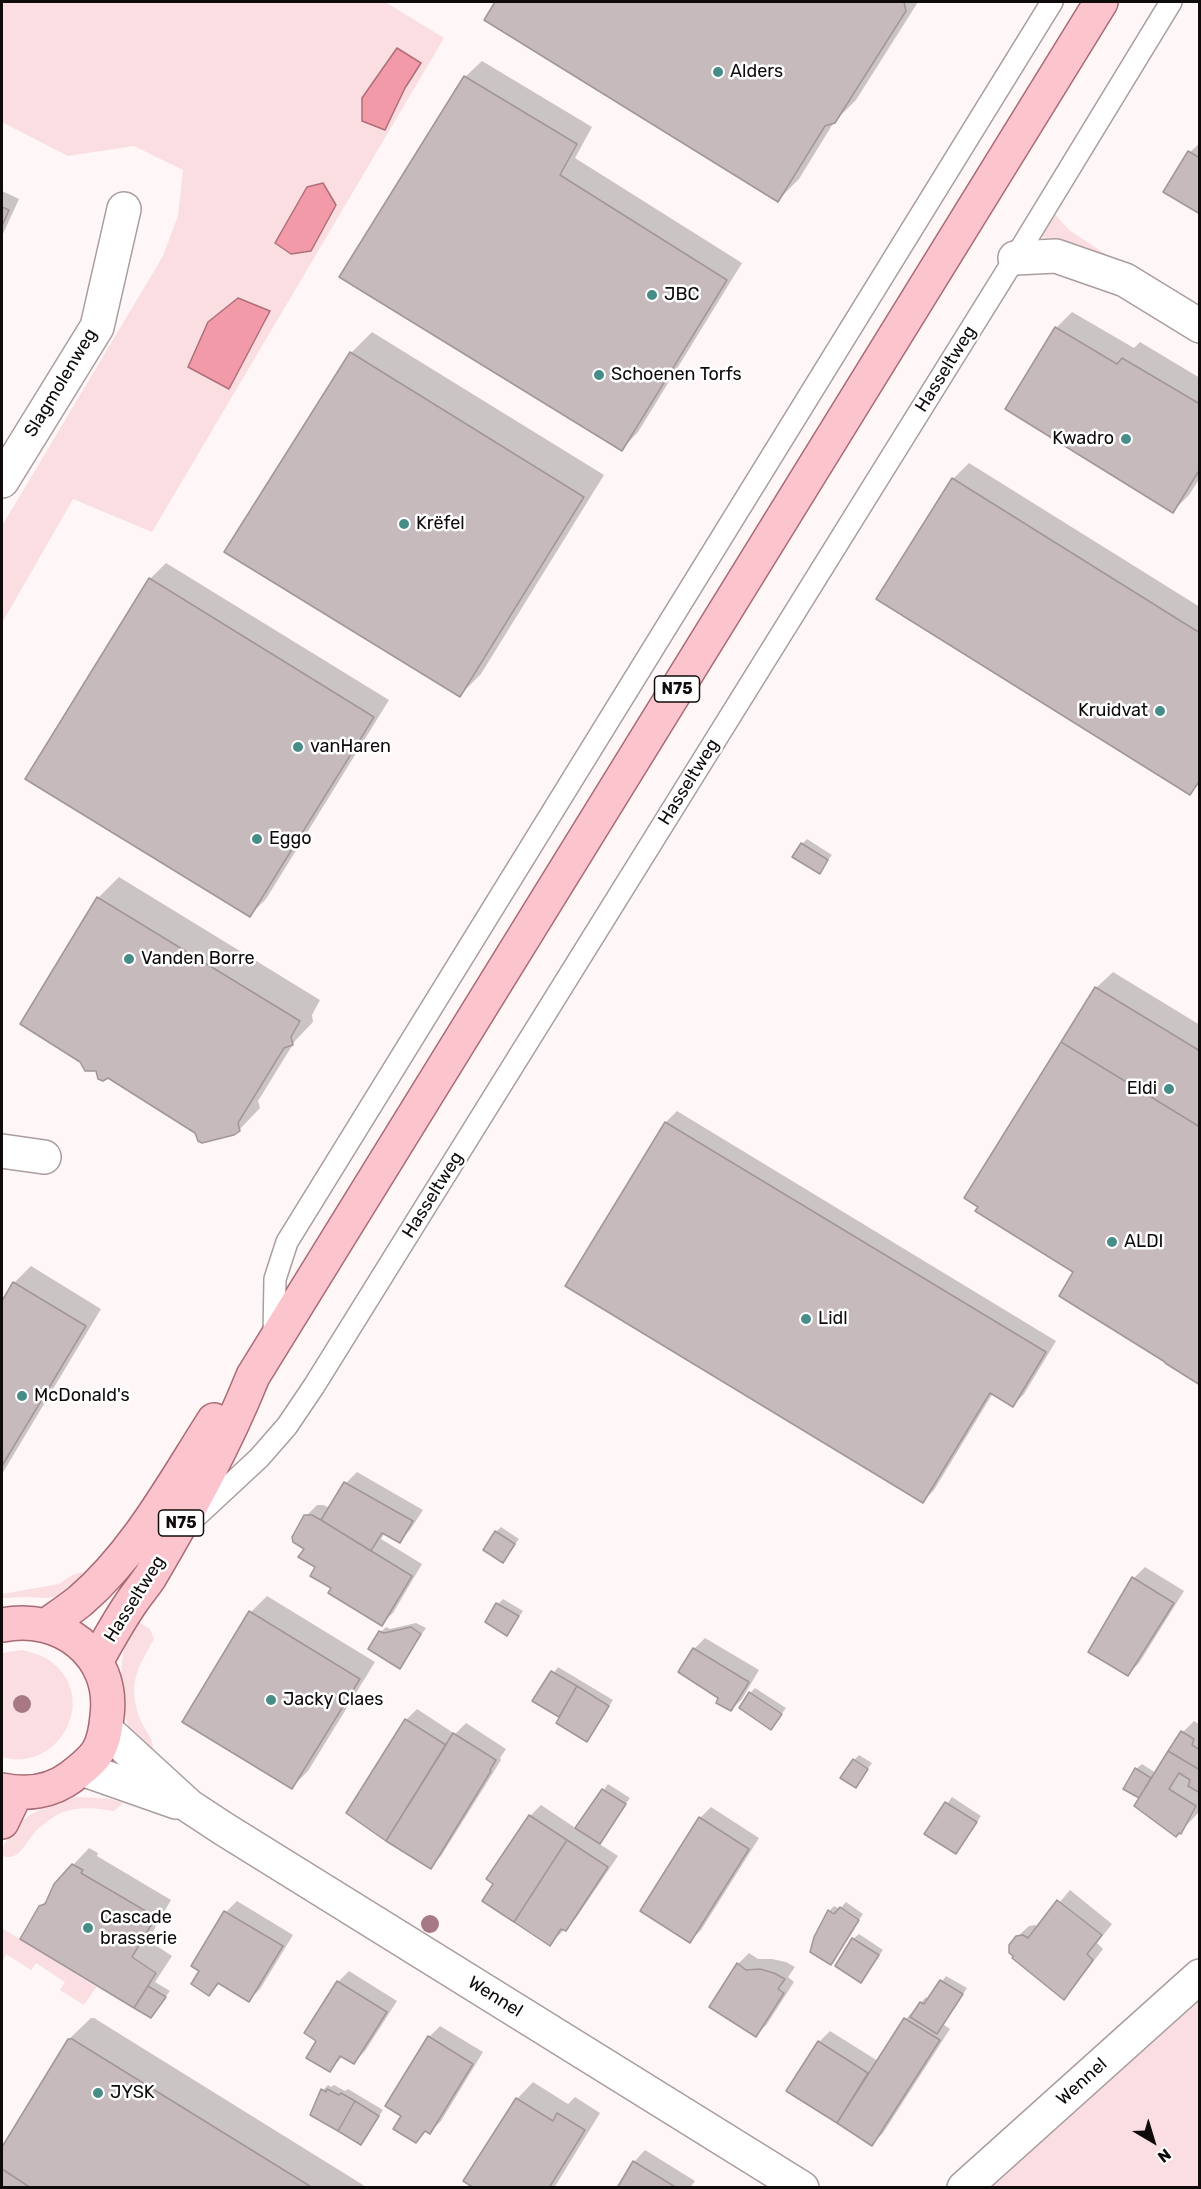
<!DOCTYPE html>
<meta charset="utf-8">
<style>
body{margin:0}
#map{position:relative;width:1201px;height:2189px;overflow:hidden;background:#fef6f7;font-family:Rubik,sans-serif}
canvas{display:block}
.frame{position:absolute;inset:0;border:3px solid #0f0b0b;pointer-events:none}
.north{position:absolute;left:1123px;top:2111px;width:60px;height:60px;-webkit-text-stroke:4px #fff;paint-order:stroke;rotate:142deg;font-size:16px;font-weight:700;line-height:24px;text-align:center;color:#0f0b0b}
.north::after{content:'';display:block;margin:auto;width:21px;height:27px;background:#0f0b0b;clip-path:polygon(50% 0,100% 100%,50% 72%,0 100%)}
</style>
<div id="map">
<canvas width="1201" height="2189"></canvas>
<div class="frame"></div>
<div class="north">N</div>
</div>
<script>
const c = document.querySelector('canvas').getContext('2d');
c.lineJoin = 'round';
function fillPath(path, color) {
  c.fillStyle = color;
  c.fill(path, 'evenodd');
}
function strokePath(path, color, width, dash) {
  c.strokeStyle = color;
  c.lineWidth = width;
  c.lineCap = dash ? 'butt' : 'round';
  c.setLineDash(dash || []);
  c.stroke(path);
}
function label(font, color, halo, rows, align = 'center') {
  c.font = font + ' Rubik,sans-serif';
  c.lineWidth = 5;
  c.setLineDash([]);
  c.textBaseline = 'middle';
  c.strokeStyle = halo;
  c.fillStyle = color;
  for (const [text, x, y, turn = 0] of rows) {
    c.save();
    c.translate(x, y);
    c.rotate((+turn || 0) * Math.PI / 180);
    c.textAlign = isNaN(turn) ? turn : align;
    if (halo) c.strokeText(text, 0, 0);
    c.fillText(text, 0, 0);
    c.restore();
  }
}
const green = new Path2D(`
 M2,2h383l59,36 -292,494 -79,-33 -71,124v-97l161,-270 15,-40 5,-46 -49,-24 -66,10 -66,-34z
 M1052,211l17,19 50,33 -3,4c-31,-18 -44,-25 -79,-31z
 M82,1572l5,7 -19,14 -19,5 -25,-1 -22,1v-4l57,-10 13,-9z
 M139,1622l11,7 4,10c-9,16 -20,33 -20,52 0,8 3,21 6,28 5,13 19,24 10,38 -5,-6 -11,-11 -15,-18 -16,-23 -18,-76 -7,-102 2,-5 7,-10 11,-15z
 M22,1650c12,3 24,6 33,15 43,38 1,108 -53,92v-104z
 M77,1797l34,2 12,4 -9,8c-19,-3 -41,-6 -59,5 -6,4 -14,10 -19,15 -11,11 -16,31 -34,25 0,-8 2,-12 6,-18 15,-27 42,-32 69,-41z
 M2,1928l94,59 -12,18 -24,-15 5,-8 -29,-19 -5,7 -25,-16 -4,8z
 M1199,1987v200h-225z`);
const water = new Path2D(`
 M397,48l24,15 -16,25 -20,42 -23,-9v-23z
 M323,183l13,22 -25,46 -20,3 -16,-11 32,-56z
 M238,298l32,13 -41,78 -41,-22 20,-45z`);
const shadow = new Path2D(`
 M497,2h421l-62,98 -22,22 -35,57 -21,21 -292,-181z
 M482,61l110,66 -17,31 167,105 -104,169 -16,17 -157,-372z
 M1200,143v69l-10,-60z
 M2,191l17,8 -17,37z
 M1072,312l62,36 6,-6 60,36v100l-11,17 -16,16 -117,-183z
 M372,332l232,143 -123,199 -21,21 -109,-342z
 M969,463l231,144v176l-10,10 -237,-314z
 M166,563l223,137 -123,199 -16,16 -100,-336z
 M807,839l25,16 -13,17 -17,-28z
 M119,877l201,123 -8,15 1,7 -18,19 -37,60 2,7 -21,22 -141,-232z
 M1113,972l87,53 -1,358 -124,-112 21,-283z
 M677,1111l379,230 -32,53 -11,11 -20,-12 -59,97 -11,11 -356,-215 99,-164z
 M31,1266l70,43 -99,165v-170l12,-21z
 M357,1472l66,38 -13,20 -11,11 -14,-9 -4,7 41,25 -29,49 -12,11 -48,-36 -27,-39v-33l11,-11h6l7,3 16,-25z
 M501,1527l18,12 -16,22 -7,-29z
 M1145,1567l39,24 -45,72 -11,11 -38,-23 44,-73z
 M267,1596l108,66 -67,109 -16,16 -41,-175z
 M503,1599l20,12 -16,23 -9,-30z
 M416,1623l10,5 -27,39 -18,-35 5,-5 4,2z
 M705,1638l54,32 -17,29 -11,11 -11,-12 -40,-26 14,-23z
 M558,1667l55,33 -26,40 -26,-23 -27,-17z
 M755,1688l31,20 -15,20 -21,-35z
 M417,1709l38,25 11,-11 40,26 -6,9 1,2 -60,96 -11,11 -24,-147z
 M1194,1721l6,4v86l-20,21 -37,-41 -5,5 -2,-27 6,-5 14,9 27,-41z
 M859,1755l13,8 -17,23 -1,-26z
 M608,1784l22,14 -32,45 20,13 -42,62 -26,26 -20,-128 11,-11 36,24z
 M952,1797l29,19 -25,36 -30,-18z
 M711,1807l48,31 -58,92 -11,11 10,-123z
 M89,1848l9,5 -1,3 74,44 -23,40 24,16 -17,26 15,9 -19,25 -129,-78 18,-31 10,-10 23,-32z
 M1070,1890l42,34 -15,19 6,6 -29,38 -11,11 -46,-61 12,-11 6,-1 4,2z
 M237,1901l56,34 -33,54 -11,11 -29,-17 -11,11 -8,-24 -8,-5 33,-53z
 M846,1902l17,12 -33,49 -1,-52 5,-5 6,3z
 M859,1934l24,16 -22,31 -8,-42z
 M749,1953l9,6h14l14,3 9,5 -7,10 6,5 -27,42 -11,11 -18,-71z
 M349,1971l48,30 -32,50 -11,11 -11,-6 -13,14 -12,-30 20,-58z
 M946,1976l21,12 -24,36 7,5 -67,104 -11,11 -84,-53 31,-49 11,-11 48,30 28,-42 20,-22 3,2z
 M91,2018h3l274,170h-366v-38l67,-111z
 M440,2026l43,26 -42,69 -11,11 -3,-2 -11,11 -13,-26 26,-78z
 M533,2082l35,22 7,-7 25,16 -46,75h-77l40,-89z
 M328,2085l3,2 3,-2 11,6 3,-2 35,21 -22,34 -38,-54z
 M645,2150l50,31 -5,7h-71l15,-26z`);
const building = new Path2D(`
 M495,2h409l2,9 -71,112 -10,3 -47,76 -294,-182z
 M464,76l113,68 -17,31 167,105 -105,171 -283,-174z
 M1188,151l12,7v56l-37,-22z
 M2,207l7,3 -7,16z
 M1055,327l62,37 5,-6 78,46v65l-27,44 -168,-104z
 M350,352l234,145 -124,200 -236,-145z
 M952,478l248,155v147l-10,15 -314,-196z
 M149,578l225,139 -124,200 -225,-138z
 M801,843l27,17 -8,14 -28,-17z
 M97,897l203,124 -9,16 2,8 -9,3 -46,75 2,8 -6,4 -32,8 -4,-2 -3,-8 -87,-55 -5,3 -5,-2 -2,-8h-11l-5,-9 -60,-38z
 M1095,987l105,64v76l-139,-85z
 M1061,1042l139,85v258l-35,-22v-1l-106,-66 14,-24 -98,-61 3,-4 -14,-9z
 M665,1122l381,230 -33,55 -23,-14 -67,110 -358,-217z
 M13,1282l73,44 -84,140v-165z
 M344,1482l69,39 -13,22 -18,-10 -11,18 -50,-31z
 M304,1515h8l9,5 91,56 -30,50 -54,-33 3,-5 -21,-12 5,-9 -17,-10 6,-8 -11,-7 -1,-5z
 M495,1531l20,13 -12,19 -20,-13z
 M1132,1577l42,26 -46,73 -40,-24z
 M496,1603l23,13 -12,20 -22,-14z
 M249,1611l111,68 -68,110 -110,-67z
 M411,1627l10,7 -21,35 -32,-20 11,-18 5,2z
 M693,1648l56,34 -18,29 -15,-8 2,-5 -40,-26z
 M551,1671l26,15 -18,31 -27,-16z
 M577,1686l32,20 -22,36 -31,-19z
 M749,1692l33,22 -11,16 -32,-22z
 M405,1719l41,26 -60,96 -40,-28z
 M1181,1731l13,8 -2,6 8,5v20l-32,-19z
 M453,1733l43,27 -6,10 1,1 -60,98 -45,-28z
 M1168,1751l32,19v23l-12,-7 2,-6 -11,-7 -10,16 27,17 -15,28 -2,-1 -3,4 -42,-31z
 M853,1759l15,10 -12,19 -16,-10z
 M1135,1768l16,10 -12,20 -16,-9z
 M602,1789l24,15 -26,40 -25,-16z
 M945,1802l32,20 -21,32 -32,-20z
 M529,1815l38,25 -53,82 -32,-21 11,-17 -7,-5z
 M699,1817l50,32 -59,94 -50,-32z
 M567,1840l41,27 -42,64 -5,-2 -11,17 -36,-24z
 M72,1864l11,6 -2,3 75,44 -24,40 24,16 -22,35 -114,-69 19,-33 6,-2 9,-20z
 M1057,1900l45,35 -15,19 6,6 -29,40 -52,-42 1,-2 -4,-3v-8l7,-9 7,-1 5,3z
 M840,1907l19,13 -28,45 -21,-13 4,-15 14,-27 6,4z
 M224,1911l59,35 -34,56 -31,-19 -9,13 -18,-12 8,-13 -8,-5z
 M852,1938l27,17 -18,28 -26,-17z
 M737,1963l9,7 14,-1 14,4 11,6 -7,10 6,4 -28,44 -47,-30z
 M940,1980l23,14 -26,40 -27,-17 10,-15 4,2z
 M337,1981l50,31 -33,52 -14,-8 -10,16 -24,-14 10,-17 -12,-8z
 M148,1986l18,11 -15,21 -17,-10z
 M904,2018l36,22 -68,106 -35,-23z
 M428,2036l45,28 -43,70 -5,-3 -9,12 -23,-14 8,-13 -16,-10z
 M68,2039h4l241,149h-282l-29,-19v-22z
 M818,2041l50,32 -31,50 -51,-32z
 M321,2089l5,3 1,-3 12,6 2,-2 14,8 -17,30 -28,-16z
 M516,2098l37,23 4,-8 28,17 -36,58h-75l-11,-7z
 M355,2101l24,15 -18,29 -23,-14z
 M633,2161l44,27h-60z
 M2,2169l29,19h-29z`);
const lane = new Path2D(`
 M274,1336l1,-57 12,-37 765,-1240
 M188,1524l71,-66 28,-32 27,-40 701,-1128 156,-256`);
const street = new Path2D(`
 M1015,258l41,-2 69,24 75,46
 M2,481l95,-154 27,-118
 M2,1151l42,6
 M106,1730l83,76 35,23 578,359
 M82,1769l94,33
 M964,2188l236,-212`);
const primary = new Path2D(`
 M2,1625c58,-12 113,29 105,91 -1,12 -3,25 -9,35 -6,10 -18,19 -27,26 -20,15 -45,18 -69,13
 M47,1625c11,-8 23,-16 33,-24 57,-49 94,-119 134,-181
 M96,1662c11,-20 22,-40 35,-59 6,-9 13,-17 19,-26 38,-65 75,-131 103,-201l848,-1374
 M2,1822l14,-29`);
const trees = [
 [22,1704],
 [430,1924]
];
const markers = [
 [718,72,6,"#468d88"],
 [652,295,6,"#468d88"],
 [599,375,6,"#468d88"],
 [1126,439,6,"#468d88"],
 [404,524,6,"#468d88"],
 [1160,711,6,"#468d88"],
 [298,747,6,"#468d88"],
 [257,839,6,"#468d88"],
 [129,959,6,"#468d88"],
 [1169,1089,6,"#468d88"],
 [1112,1242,6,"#468d88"],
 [806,1319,6,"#468d88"],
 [22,1396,6,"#468d88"],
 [271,1700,6,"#468d88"],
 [88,1928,6,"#468d88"],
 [98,2093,6,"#468d88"]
];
const shields = [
 [677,689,45],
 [181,1523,45]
];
const shieldNames = [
 ["N75",677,689],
 ["N75",181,1523]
];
const poiNames = [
 ["Alders",730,72],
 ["JBC",664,295],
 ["Schoenen Torfs",611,375],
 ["Kwadro",1114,439,"right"],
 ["Krëfel",416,524],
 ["Kruidvat",1148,711,"right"],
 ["vanHaren",310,747],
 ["Eggo",269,839],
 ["Vanden Borre",141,959],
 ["Eldi",1157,1089,"right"],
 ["ALDI",1124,1242],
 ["Lidl",818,1319],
 ["McDonald's",34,1396],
 ["Jacky Claes",283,1700],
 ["Cascade",100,1918],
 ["brasserie",100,1939],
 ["JYSK",110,2093]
];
const streetNames = [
 ["Hasseltweg",946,369,-58],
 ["Slagmolenweg",61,383,-59],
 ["Hasseltweg",689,782,-58],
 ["Hasseltweg",433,1195,-58],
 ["Hasseltweg",135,1599,-58],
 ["Wennel",495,1997,32],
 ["Wennel",1082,2082,-42]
];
fillPath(green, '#fadee1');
fillPath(water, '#f39aa8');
strokePath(water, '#af6f79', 1.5);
fillPath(shadow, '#0003');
fillPath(building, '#c7babc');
strokePath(building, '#a29697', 1.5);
strokePath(lane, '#aa9d9f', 24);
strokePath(street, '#aa9d9f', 36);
strokePath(primary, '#a86b74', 36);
strokePath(lane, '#fff', 21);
strokePath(street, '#fff', 33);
strokePath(primary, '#fcc5ce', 33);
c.fillStyle = '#a77985';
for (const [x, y] of trees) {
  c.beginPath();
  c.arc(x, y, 9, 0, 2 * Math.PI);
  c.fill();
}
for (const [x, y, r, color] of markers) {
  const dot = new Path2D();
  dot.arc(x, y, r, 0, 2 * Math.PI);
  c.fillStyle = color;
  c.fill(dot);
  strokePath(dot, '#fff', 2);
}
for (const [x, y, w] of shields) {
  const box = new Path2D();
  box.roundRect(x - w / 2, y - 13, w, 26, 4.5);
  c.fillStyle = '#fff';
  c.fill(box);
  strokePath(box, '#0f0b0b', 1.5);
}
label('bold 16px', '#0f0b0b', null, shieldNames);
label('18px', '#0f0b0b', '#fff', poiNames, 'left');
label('18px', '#0f0b0b', '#fff', streetNames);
</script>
